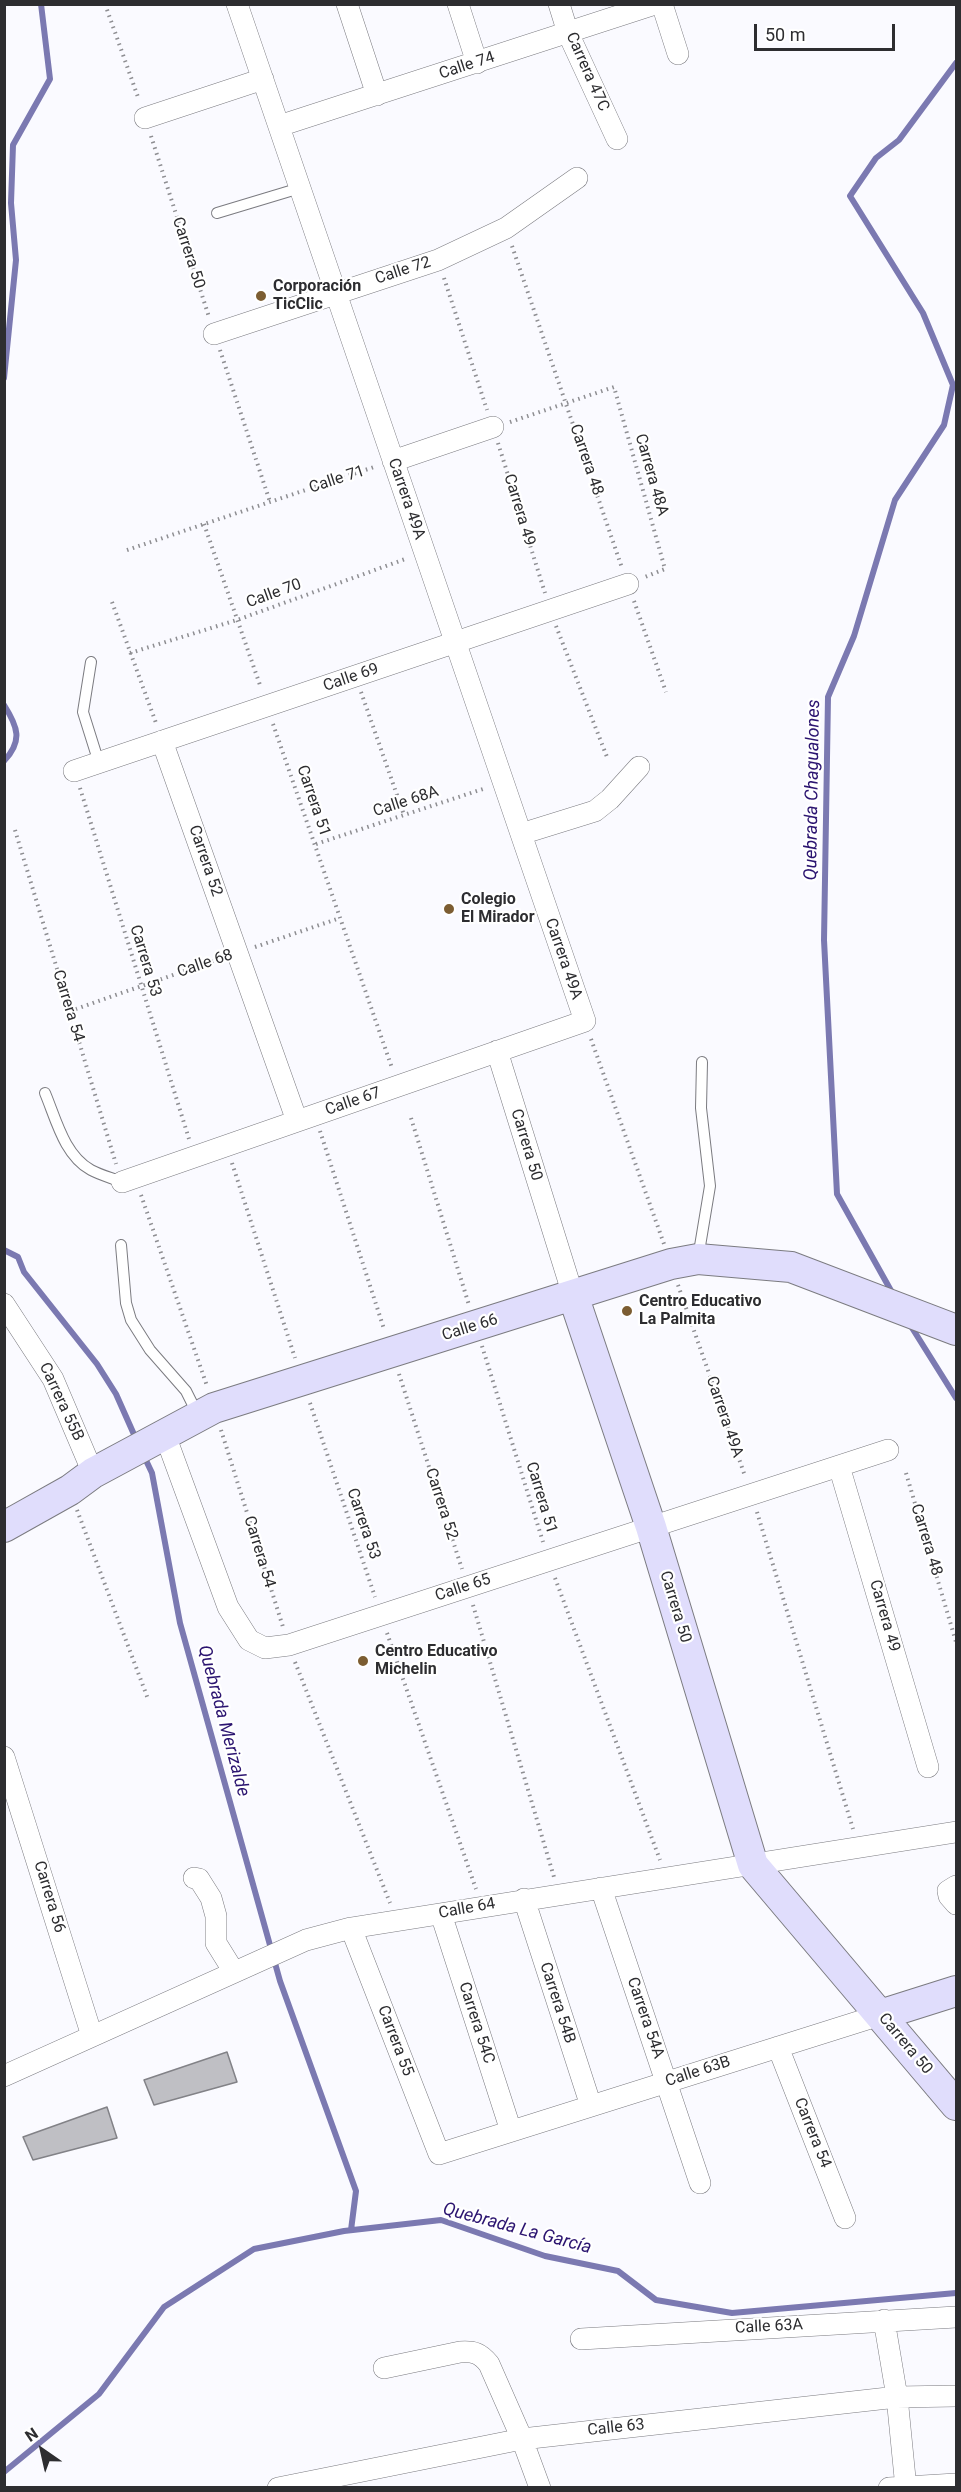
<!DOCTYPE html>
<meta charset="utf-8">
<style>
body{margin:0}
#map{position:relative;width:961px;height:2492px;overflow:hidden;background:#fafaff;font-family:Roboto,sans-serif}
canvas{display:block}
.frame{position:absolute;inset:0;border:6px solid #2d2d30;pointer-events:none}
.north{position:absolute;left:12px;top:2420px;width:60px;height:60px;-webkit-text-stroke:4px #fff;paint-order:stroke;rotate:326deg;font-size:16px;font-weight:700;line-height:24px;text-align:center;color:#2d2d30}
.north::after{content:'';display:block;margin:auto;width:21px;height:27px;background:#2d2d30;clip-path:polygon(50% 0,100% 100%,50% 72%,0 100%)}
.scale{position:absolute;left:754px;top:24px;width:141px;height:27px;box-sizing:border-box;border:3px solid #2d2d30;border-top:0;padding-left:8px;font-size:18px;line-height:21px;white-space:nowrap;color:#2d2d30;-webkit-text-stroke:4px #fff;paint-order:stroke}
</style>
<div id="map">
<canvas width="961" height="2492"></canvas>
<div class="frame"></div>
<div class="north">N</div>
<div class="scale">50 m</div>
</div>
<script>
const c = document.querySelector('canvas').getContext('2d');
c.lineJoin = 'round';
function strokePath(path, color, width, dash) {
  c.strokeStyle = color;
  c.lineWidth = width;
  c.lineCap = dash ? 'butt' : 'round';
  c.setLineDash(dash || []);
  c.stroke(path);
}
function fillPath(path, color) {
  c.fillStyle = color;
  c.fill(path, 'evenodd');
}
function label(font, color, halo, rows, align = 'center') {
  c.font = font + ' Roboto,sans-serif';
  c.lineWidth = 4.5;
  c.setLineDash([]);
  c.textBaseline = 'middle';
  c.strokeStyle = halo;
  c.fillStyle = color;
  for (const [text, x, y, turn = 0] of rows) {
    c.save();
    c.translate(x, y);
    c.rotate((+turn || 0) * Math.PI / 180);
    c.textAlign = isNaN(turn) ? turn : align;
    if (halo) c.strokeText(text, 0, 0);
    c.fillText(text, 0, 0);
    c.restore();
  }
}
const stream = new Path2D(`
 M4,378l12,-118 -5,-57 2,-58 37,-66 -9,-75
 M4,705c14,22 19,36 0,56
 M4,1250l14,7 6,15 73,92 19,30 20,45
 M894,1296l-57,-102 -13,-254 4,-243 26,-61 41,-136 49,-75 9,-40 -30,-72 -73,-117 26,-38 23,-18 57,-77
 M909,1323l47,75
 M143,1454l9,19 28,150 100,358 76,210 -5,39
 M4,2472l95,-78 65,-87 90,-58 90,-18 97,-11 104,36 73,15 38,29 76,13 224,-20`);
const building = new Path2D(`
 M227,2052l10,30 -83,23 -10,-25z
 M107,2107l10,31 -84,22 -10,-23z`);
const path = new Path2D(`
 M105,4l34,96
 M151,136l58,181
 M512,246l110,322
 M444,278l43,132
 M220,350l50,152
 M510,422l104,-35 51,182 -20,8
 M498,443l47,150
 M204,524l57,164
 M127,550l250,-84
 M634,601l32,91
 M112,602l44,121
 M556,626l51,131
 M130,653l107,-33 171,-62
 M361,692l43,123
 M273,724l119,344
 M80,788l109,351
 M15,830l101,334
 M316,844l170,-56
 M255,947l85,-29
 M70,1011l149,-52
 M591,1039l73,205
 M411,1118l58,187
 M320,1131l64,198
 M232,1163l63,195
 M141,1195l66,191
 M678,1285l67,191
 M482,1346l61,196
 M399,1374l63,195
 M310,1403l65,194
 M221,1430l62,197
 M906,1473l50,169
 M77,1510l71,189
 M757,1512l96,317
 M555,1578l105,282
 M473,1605l81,272
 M387,1633l89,256
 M295,1662l95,241`);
const lane = new Path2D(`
 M217,213l83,-25
 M91,662l-8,50 16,51
 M45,1093c11,26 19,62 46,77 9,5 21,8 31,12
 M121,1245l5,58 5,17 19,30 36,41 12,24
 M698,1258l12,-72 -9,-78 1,-46`);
const street = new Path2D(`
 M347,4l30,91
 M458,4l19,59
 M559,4l9,29 49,106
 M662,4l16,50
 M145,118l118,-39
 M279,126l376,-122
 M214,334l224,-74 68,-32 71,-50
 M393,461l100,-34
 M162,741l135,380
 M74,771l554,-187
 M521,834l74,-23 15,-12 29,-32
 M497,1051l76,244
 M122,1182l463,-161 -348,-1017
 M4,1304l49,75 40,94
 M165,1435l63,172 21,33 16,8 24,-3 599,-195
 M839,1466l89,301
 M4,1757l88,279
 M194,1878l5,1 12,19 5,18v27l18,29
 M956,1886l-8,5 1,5 7,8
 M601,1888l99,295
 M524,1899l67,207
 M441,1914l70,217
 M351,1928l88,226 441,-139
 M778,2047l67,171
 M4,2076l302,-136 45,-12 605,-96
 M884,2320l13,77 9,91
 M581,2339l375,-22
 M384,2368l76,-16c14,-1 20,1 29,12l33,75 18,49
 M278,2488l244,-49 375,-42 59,-1
 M889,2488l67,-4`);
const secondary = new Path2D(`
 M573,1295l78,232 102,338 203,240
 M4,1527l66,-37 23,-17 121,-65 457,-144 27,-5 93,8 165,63
 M880,2015l76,-24`);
const markers = [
 [261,296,6,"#7c5d32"],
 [449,909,6,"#7c5d32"],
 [627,1311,6,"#7c5d32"],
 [363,1661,6,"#7c5d32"]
];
const streetNames = [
 ["Calle 74",467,66,-18],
 ["Carrera 47C",587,72,66],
 ["Carrera 50",188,253,72],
 ["Calle 72",403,271,-18],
 ["Carrera 48",586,460,71],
 ["Carrera 48A",651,475,74],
 ["Calle 71",337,480,-18],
 ["Carrera 49A",406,499,71],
 ["Carrera 49",519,510,73],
 ["Calle 70",274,594,-20],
 ["Calle 69",351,678,-19],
 ["Carrera 51",313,801,71],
 ["Calle 68A",406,802,-18],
 ["Carrera 52",205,861,71],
 ["Carrera 49A",563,959,71],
 ["Carrera 53",145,961,73],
 ["Calle 68",205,964,-19],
 ["Carrera 54",68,1006,73],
 ["Calle 67",353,1102,-19],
 ["Carrera 50",526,1145,73],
 ["Calle 66",470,1328,-17],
 ["Carrera 55B",61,1402,65],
 ["Carrera 49A",724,1417,71],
 ["Carrera 51",541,1498,73],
 ["Carrera 52",441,1504,72],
 ["Carrera 53",363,1524,71],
 ["Carrera 48",926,1540,73],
 ["Carrera 54",259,1552,73],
 ["Calle 65",463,1588,-18],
 ["Carrera 50",675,1607,73],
 ["Carrera 49",884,1616,74],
 ["Carrera 56",49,1897,73],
 ["Calle 64",467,1909,-10],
 ["Carrera 54B",557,2003,72],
 ["Carrera 54A",645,2018,71],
 ["Carrera 54C",476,2023,72],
 ["Carrera 55",395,2041,69],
 ["Carrera 50",905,2044,50],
 ["Calle 63B",698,2072,-18],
 ["Carrera 54",812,2133,68],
 ["Calle 63A",769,2327,-3],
 ["Calle 63",616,2428,-6]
];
const poiNames = [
 ["Corporación",273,287],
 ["TicClic",273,305],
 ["Colegio",461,900],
 ["El Mirador",461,918],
 ["Centro Educativo",639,1302],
 ["La Palmita",639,1320],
 ["Centro Educativo",375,1652],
 ["Michelin",375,1670]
];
const waterNames = [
 ["Quebrada Chagualones",813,790,-89],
 ["Quebrada Merizalde",223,1721,75],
 ["Quebrada La García",517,2229,15]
];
strokePath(stream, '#7b79b1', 6);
fillPath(building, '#bfbfc4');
strokePath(building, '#828287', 1.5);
strokePath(lane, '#7b7b80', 12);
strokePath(street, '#7b7b80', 22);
strokePath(secondary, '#7b7b80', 32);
strokePath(path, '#8e8e92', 4, [1.5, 4.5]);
strokePath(lane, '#fff', 10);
strokePath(street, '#fff', 21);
strokePath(secondary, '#e0ddfc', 30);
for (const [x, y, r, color] of markers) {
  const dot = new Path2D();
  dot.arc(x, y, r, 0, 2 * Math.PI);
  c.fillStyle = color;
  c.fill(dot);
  strokePath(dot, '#fff', 2);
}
label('16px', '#2d2d30', '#fff', streetNames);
label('bold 16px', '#2d2d30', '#fff', poiNames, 'left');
label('italic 18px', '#2b1470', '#fff', waterNames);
</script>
